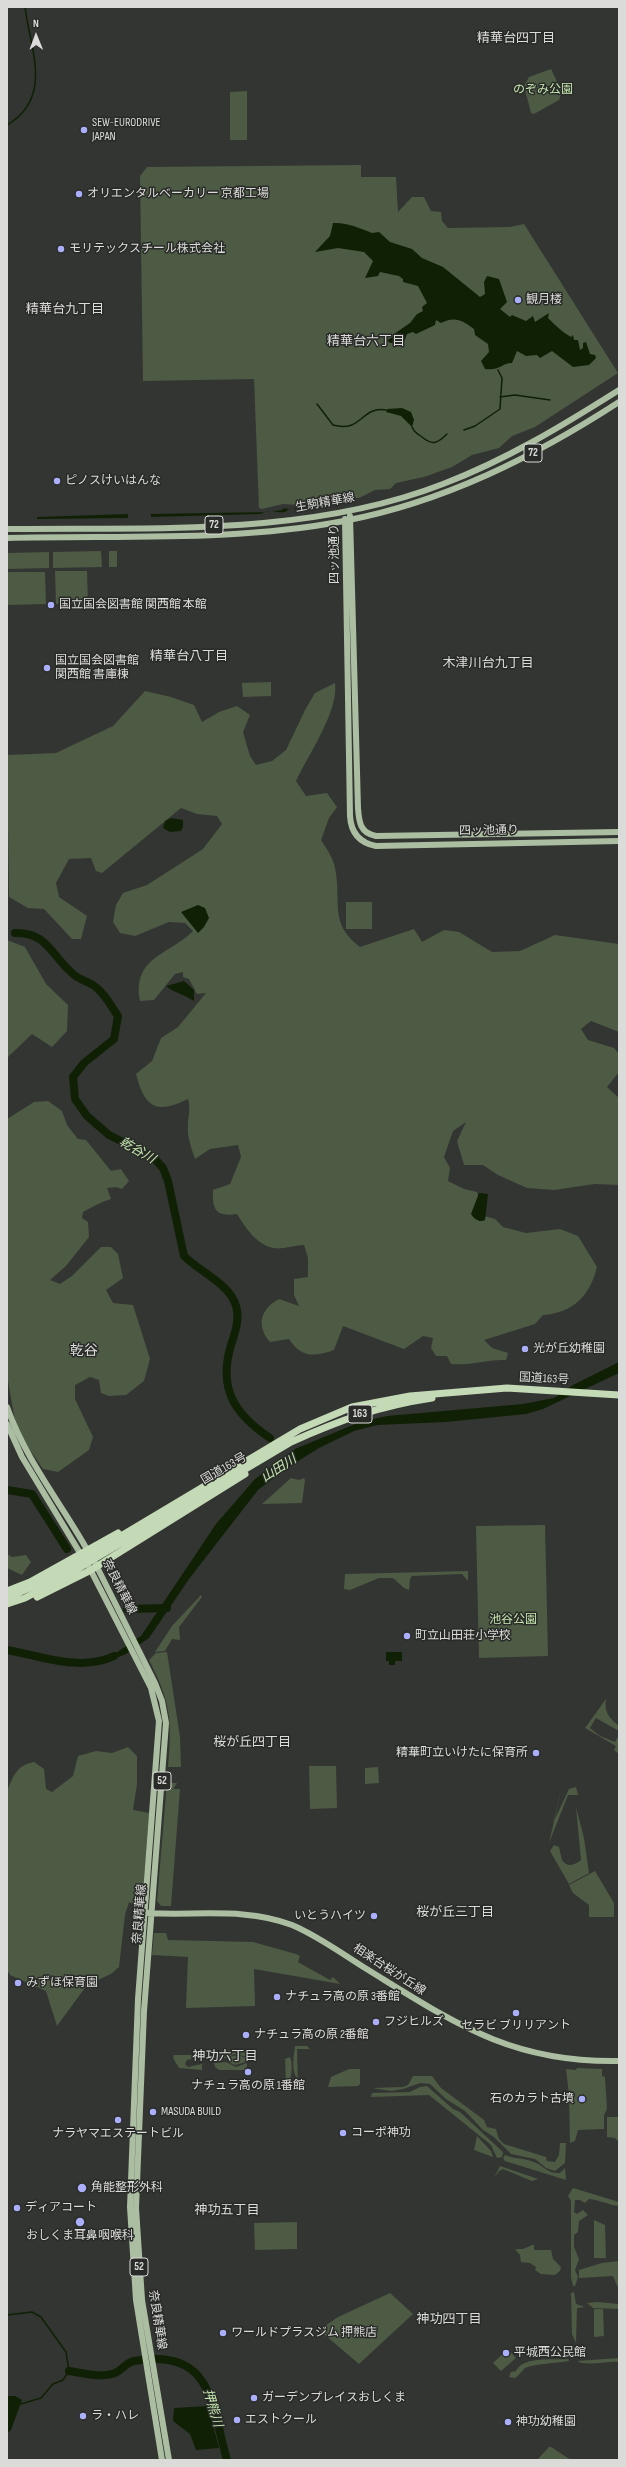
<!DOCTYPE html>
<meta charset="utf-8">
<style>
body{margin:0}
#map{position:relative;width:626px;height:2467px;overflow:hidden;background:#333532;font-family:"Sofia Sans Condensed",sans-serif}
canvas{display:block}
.frame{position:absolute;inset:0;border:8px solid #dbdcda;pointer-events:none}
.north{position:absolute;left:16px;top:16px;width:40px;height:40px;-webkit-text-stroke:3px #292b28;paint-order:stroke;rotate:359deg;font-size:11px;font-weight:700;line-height:16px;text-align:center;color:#dbdcda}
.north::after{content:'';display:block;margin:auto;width:14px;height:18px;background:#dbdcda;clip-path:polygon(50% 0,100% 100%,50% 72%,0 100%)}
</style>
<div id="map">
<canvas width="626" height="2467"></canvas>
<div class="frame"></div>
<div class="north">N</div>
</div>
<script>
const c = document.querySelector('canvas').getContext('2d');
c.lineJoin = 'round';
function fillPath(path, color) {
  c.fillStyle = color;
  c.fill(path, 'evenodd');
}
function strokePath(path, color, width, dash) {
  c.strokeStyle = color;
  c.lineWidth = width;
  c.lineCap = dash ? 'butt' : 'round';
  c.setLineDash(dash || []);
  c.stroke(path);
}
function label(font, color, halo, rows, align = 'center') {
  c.font = font + ' "Sofia Sans Condensed","Noto Sans JP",sans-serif';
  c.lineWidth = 3;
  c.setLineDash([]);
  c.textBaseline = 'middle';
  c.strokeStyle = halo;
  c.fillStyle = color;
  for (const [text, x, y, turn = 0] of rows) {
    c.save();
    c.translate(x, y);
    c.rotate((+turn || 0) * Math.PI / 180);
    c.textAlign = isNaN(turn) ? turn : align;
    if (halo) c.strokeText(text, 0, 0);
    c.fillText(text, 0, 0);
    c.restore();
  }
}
const green = new Path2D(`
 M551,69l11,23 -3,8 -25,14 -3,-1 -7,-27 5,-9z
 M247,91v49h-17v-48z
 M361,165v12h35l2,35 14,-15h12l7,14 10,1 1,9 6,7 62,-1 14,-3 94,149 -83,54 -23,9 -13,12 -27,7 -20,12 -28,10 -28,6 -6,6 -15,1 -16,8h-7l-3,-3 -6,1 -9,7 -6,-2 -29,4 -16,-1 -21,5 -3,-1 -5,-129 -111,2 -3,-205 7,-9z
 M101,551l1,16 -49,1v-16z
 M109,551h8v16h-8z
 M49,552v16l-42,1v-16z
 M55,571h32l1,33h-32z
 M7,572h38l1,32 -39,1z
 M271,682v14l-28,1 -1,-14z
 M335,683c4,28 -27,72 -39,98l10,15 21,-3 10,14 -8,11 -8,22c6,9 12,18 14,28 7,33 -7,55 25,79l54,-18 8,13 22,-12 15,2 33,20 28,-1 35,-16 64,9v88l-28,-11 -10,8 7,11 26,8 5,6v18l-12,15 12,11v87l-24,-1 -41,6 -27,-2 -29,-13 -15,-10h-19l-7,-24 9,-19 -13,9 -9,26 6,11 -2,13 16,8 13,3 3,9 -3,13 18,5 8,8 23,6 34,-4 18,7 19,31c-7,29 -24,46 -54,48l-8,9 -51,16 8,8 16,5 -2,7c-19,-1 -36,6 -55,4l-4,-8h-11l-5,-8 2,-10 -10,-2 -19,13 -61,-23 -9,24c-19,7 -33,8 -45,-11l-19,3c-14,-16 -10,-33 9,-43l20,7 -5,-11v-16l14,-2v-19l-4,-13c-8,0 -23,5 -31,3 -17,-4 -28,-21 -36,-34 -21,3 -25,-4 -24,-24l17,-6 11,-27 -3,-12 -28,4 -15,10c-4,-12 -8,-22 -7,-34 0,-10 3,-16 0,-26 -31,15 -43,10 -52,-25l16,-13 9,-23 17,-11 28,-34 -9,1 -8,-15 -6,-2v-5l-8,2 -21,26 -14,1c-8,-44 29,-46 53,-70l-8,-8 -16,-1 -34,14 -15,-3 -7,-11 3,-17 7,-12 24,-8 56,-36 19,-25 -5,-8 -20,-2 -16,-6 -79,65 -6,-2 -5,-13 -22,1 -13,24 3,14 28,19 -6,23h-9l-28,-30 -16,-1 -19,-11 -2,-142 49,-2 21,-10 36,-17 32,-35 26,6 23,8 8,17 17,-10 18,-6 13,9 -7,17 7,24 6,9 16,-4 14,-11 19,-40 10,-17z
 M346,902h26v27h-26z
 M7,940l18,7 21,37 22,21 -1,26 -15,16 -20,-13 -25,24z
 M48,1101l14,10 5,14 11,14 8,1 25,31 10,-2 8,12 -7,8 -6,-2 -9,1 4,11c-10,3 -19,8 -28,13l-1,6 6,4 1,15 -23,29 -16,14 10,4 12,-8 29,-29h10l7,7 5,24 -17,12 7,13 20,2 17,54 -6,22 -18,14 -17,1 -8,-3 -2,-13 -9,-3 -15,8v14l18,38 -4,13 -31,22 -15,-3 -20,-29 -8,-19 -8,-46v-256l27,-17z
 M291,1478l8,2 5,-2 1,2 -3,23 -40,1z
 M545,1525l3,131 -69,2 -3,-132z
 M7,1554l5,3 14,-2 5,7 -9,13 -15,-7z
 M468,1571v10l-6,-7 -50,2 -2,3 -1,11 -5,-2 -11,-10h-14l-29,12 -6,-1 1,-15z
 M201,1595l1,2 -23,30 1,13 -8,-1 -7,12 -10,1 17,-26z
 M167,1652l13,85 1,30h-13c4,-47 3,-64 -19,-107l7,-7z
 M606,1699c-2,13 3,19 13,27v5l-23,-13 -6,10 10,8 15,6 4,-7v19l-5,-4 2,-4 -31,-18z
 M128,1747l9,9v28l-4,26 16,3 -7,96 -13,-7 -4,13 -6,52 -8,7 -24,11 -30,41 -11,-35 -36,-16 -3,-5v-178c6,-16 10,-27 27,-30l10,7 2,20 6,3 21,-16 5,-20 18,-5 16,2z
 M309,1766h27l1,42 -27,1z
 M378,1767l1,16 -14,1v-16z
 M167,1783h10l-4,6h7l-9,117h-10l-4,-5z
 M562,1786l-7,33 14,-30 7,-2 2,8h-10l-19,48z
 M576,1807l8,31 5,35 -20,11 -19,-33 4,-6 5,2 3,13c5,8 13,5 19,0z
 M595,1871l19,32v14h-25v-12l-16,-12 -4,-8z
 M154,1933h12l2,7 85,2 43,12 4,2 -2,6 32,18 3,-3 7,7 -86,-15 1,37 -69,2 2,-51 -36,-2z
 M295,2046h12l3,3h-13l1,38h-7l-1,-2 7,-7c-6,-7 -3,-23 -2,-32z
 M244,2050l3,7 -12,-3 -9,4h-12v-4l5,-3z
 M174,2055h27v3l-3,-1 -11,3 -2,4 3,3 14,-3v6l-23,-2 -6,-10z
 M238,2055l8,3v4l-11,3 -7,-3 1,-5z
 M290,2057c3,6 2,22 -2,27l-2,-1 -1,-24z
 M226,2062l10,5 11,-4v3l-3,4h-25l-4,-3 -1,-4z
 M577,2068l25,1v7l3,1 2,32 -3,6v14l-26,1 -3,11 -5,2 -1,-48 -3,-26 10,1z
 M349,2069h11v15l-2,2 -30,1 3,-10z
 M413,2076h19l9,12 43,32 3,7 9,2 3,10 5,5 42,13 1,4 8,1 4,-7 1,-12h6l-1,20 -10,8 -9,-3 -11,-9 -24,-5 -17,-17 -11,-7 -18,-19 -19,-12 -16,-15 -10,-1 -17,6 -12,2 -19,-3 31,-1 5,-2z
 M427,2086l26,23 7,3 43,40 -1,5 -5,1 -6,-13 -62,-50 -58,2 1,-4 38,-1 10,-5z
 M607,2117h12v38l-1,-14 -3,-3 -8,-1z
 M477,2136l14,15 2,6 -19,-7z
 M505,2155c9,4 19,3 29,7 10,4 14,12 26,11l5,-5 1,12 -61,-19 -2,-3z
 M500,2166l38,13 -6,2 -29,-12 -4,2 -5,7z
 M573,2188l46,14v4c-11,-1 -18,-6 -30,-7l-4,4 -5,-3h-5l-1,12 3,2 6,-4 5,5 -9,6 -1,11 -4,3v12l5,12 -4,11 3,7 -3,9h-2l-2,-9v-76l-3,-5z
 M594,2220l11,5 1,33h-12z
 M297,2222v27l-42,1 -1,-27z
 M532,2245h2v5h17l2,9 8,8 -1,4 -5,4 -14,-1 -6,-4 1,-3 -6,-4 -9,-1 -1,-7 -5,-6h8z
 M619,2261v29l-6,-14 -34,2v-8l23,-7z
 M574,2292l2,12 9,3 -8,1 -1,35 -4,-9 -1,-41z
 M390,2293l23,21 -54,50 -40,-34 19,-13z
 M597,2302l22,2v5l-26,-1 -6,-5z
 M594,2309h9l1,27 -10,1z
 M508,2349l8,9 -15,13 -8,-8z
 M619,2358v4c-12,-2 -32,5 -42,-1z
 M568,2359l1,2c-10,2 -40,3 -45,8 -3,3 -5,6 -9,9l-6,-1 2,-5 5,-1c7,-15 37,-11 52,-12z
 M549,2447h2l20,13h-34z`);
const water = new Path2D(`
 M333,223c13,-1 27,5 39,10l7,-1 11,10 22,7 10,9 21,9 37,30 5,-3 -1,-12 3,-6 12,3 8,23 -7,7 10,8 2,-2 14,6 7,-5 2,6 14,-9 -1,5c7,7 14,14 23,19l2,-2 1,5h4l2,10 3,-2v-5l3,-1 4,12 5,1 1,3 -7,7 -16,2 -21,-16 -12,7 -3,-3 -11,1 -9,-5 -5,12c-11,0 -11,8 -27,6l-4,-8 8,-9 -1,-8 -13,-9 -1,-6c-12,-9 -19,-13 -33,-6l-5,-3 -1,5 -19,9 -3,-2 -6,2 -3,8 -14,1 -3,-3 6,-3 1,-3 16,-11 7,-9 6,-3 -1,-4 5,-4 -9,-17 -15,-4v-3l-4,-3 -19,-4 -2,4 -13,2 8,-17 -9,-9 -26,-4 -23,4 15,-16z
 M402,408l9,4 3,8 -2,7 -11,-11 -15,-4 1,-3z
 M326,502v4l-2,-1c-11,2 -23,2 -34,4 -2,0 -3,2 -5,3 -7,1 -17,-3 -24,2l-110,3v-3l116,-2 15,-2 2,-2c5,3 38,-2 42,-6z
 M128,514v4l-91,1v-2z
 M171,818l12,2v7l-2,4 -11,1 -7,-4 2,-7z
 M198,905l7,3 4,10 -5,9 -6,6 -17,-21z
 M184,981l10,9v11c-8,-6 -22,-9 -28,-15z
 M479,1193l9,1 -3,26c-5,3 -11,-1 -14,-6z
 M619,1362v11l-76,36 -17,5 -80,8 -69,3 -23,6 -35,17 -32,20 -29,22 -69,89 -40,59 -23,16 -17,7h-5l37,-25 75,-112 39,-45 40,-30 65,-27 27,-6 136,-12 31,-6 19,-13z
 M386,1652h16v9h-7v4h-6v-4h-3z
 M7,2396h8l7,4 -11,30 -4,3z
 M208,2406l11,42 -23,2 -6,-16 -17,-13 1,-13z`);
const stream = new Path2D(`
 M7,125c47,-28 23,-76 18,-118
 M500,397l15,-2 35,5
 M317,404l16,21c30,8 27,-19 53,-15
 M412,427c3,7 5,6 10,10 11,9 16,6 25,-3
 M464,430l11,-4 25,-17 2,-31 -4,-8
 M7,2315l25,-3 9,5 25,35 3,19 -6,9 -10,4 -12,14 -20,6`);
const river = new Path2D(`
 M15,933c32,-1 36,22 57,40 6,6 14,8 21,12 11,7 18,21 25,31l-4,23 -30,24 -11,14 2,22 12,17 22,19 45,23 9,10 5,13 16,75c16,16 46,28 52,50 4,13 -1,27 -5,39 -13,43 3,69 39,93
 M7,1490l25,4 35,55
 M127,1609l40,-1
 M7,1650c34,6 74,22 107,6
 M69,2371c14,2 35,8 48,1 6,-3 10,-10 17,-11 79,-14 77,44 93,99`);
const major = new Path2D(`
 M350,516l8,292c1,14 2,25 18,28l243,-4
 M345,519l5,297c1,17 10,27 26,30l243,-5
 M7,529c144,-2 300,8 436,-45 63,-24 119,-58 176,-94
 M7,538c111,-3 228,4 337,-17 100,-19 190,-64 275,-119
 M7,1407c19,54 55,97 82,146
 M7,1424l15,33 61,101
 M95,1563l60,120 7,18 4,22 -22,288 -8,197 6,92 27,160
 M89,1567l62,121 8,33 -21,278 -8,208 6,93 26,160
 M148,1913c47,3 98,-6 144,12 26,11 49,28 73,43 88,54 145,95 254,93`);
const highway = new Path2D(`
 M7,1591l23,-9 88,-49
 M37,1597l54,-27 154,-96
 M7,1598l42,-19 251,-150 52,-22 58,-11 97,-8 112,7
 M7,1604l18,-6 27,-14 239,-142c49,-22 88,-36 141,-44`);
const markers = [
 [84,130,4,"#abaffb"],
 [79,194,4,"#abaffb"],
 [61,249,4,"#abaffb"],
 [518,300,4,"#abaffb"],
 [57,481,4,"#abaffb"],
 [51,605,4,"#abaffb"],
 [47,668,4,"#abaffb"],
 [525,1349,4,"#abaffb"],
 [407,1636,4,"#abaffb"],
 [536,1753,4,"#abaffb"],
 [374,1916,4,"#abaffb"],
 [18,1983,4,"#abaffb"],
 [277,1997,4,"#abaffb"],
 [516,2013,4,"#abaffb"],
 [376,2022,4,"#abaffb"],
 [246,2035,4,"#abaffb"],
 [248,2072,4,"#abaffb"],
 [582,2099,4,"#abaffb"],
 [153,2112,4,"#abaffb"],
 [118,2120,4,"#abaffb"],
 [343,2133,4,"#abaffb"],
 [82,2188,5,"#abaffb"],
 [17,2208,4,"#abaffb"],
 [80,2222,5,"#abaffb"],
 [223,2333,4,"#abaffb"],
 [506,2353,4,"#abaffb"],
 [254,2398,4,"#abaffb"],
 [83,2416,4,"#abaffb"],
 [237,2420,4,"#abaffb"],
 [508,2422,4,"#abaffb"]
];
const shields = [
 [533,453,18],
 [214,525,18],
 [360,1414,24],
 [162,1781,18],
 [139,2267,18]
];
const shieldNames = [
 ["72",533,453],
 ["72",214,525],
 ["163",360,1414],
 ["52",162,1781],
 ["52",139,2267]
];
const parkNames = [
 ["のぞみ公園",543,90],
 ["池谷公園",513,1620]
];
const poiNames = [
 ["SEW-EURODRIVE",92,123],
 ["JAPAN",92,137],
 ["オリエンタルベーカリー 京都工場",87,194],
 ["モリテックスチール株式会社",69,249],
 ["観月楼",526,300],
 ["ピノスけいはんな",65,481],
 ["国立国会図書館 関西館 本館",59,605],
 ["国立国会図書館",55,661],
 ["関西館 書庫棟",55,675],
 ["光が丘幼稚園",533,1349],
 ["町立山田荘小学校",415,1636],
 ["精華町立いけたに保育所",528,1753,"right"],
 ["いとうハイツ",366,1916,"right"],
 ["みずほ保育園",26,1983],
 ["ナチュラ高の原 3番館",285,1997],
 ["フジヒルズ",384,2022],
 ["セラビ ブリリアント",516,2026,"center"],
 ["ナチュラ高の原 2番館",254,2035],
 ["ナチュラ高の原 1番館",248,2086,"center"],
 ["石のカラト古墳",574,2099,"right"],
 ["MASUDA BUILD",161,2112],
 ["コーポ神功",351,2133],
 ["ナラヤマエステートビル",118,2134,"center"],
 ["角能整形外科",91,2188],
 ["ディアコート",25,2208],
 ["おしくま耳鼻咽喉科",80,2236,"center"],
 ["ワールドプラスジム 押熊店",231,2333],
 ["平城西公民館",514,2353],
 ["ガーデンプレイスおしくま",262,2398],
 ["ラ・ハレ",91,2416],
 ["エストクール",245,2420],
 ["神功幼稚園",516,2422]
];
const streetNames = [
 ["生駒精華線",325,503,-10],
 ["四ッ池通り",335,554,-90],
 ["四ッ池通り",489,831,-1],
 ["国道163号",544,1379,3],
 ["国道163号",224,1469,-30],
 ["奈良精華線",119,1587,63],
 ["奈良精華線",140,1914,-85],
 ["相楽台桜が丘線",389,1970,33],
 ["奈良精華線",157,2320,81]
];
const neighbourhoodNames = [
 ["精華台四丁目",516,39],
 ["精華台九丁目",65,310],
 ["精華台六丁目",366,342],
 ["精華台八丁目",189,657],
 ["木津川台九丁目",488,664],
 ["桜が丘四丁目",252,1743],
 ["桜が丘三丁目",455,1913],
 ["神功六丁目",225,2057],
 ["神功五丁目",227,2211],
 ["神功四丁目",449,2320]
];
const waterNames = [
 ["乾谷川",137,1151,30],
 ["山田川",279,1469,-33],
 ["押熊川",212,2408,73]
];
const quarterNames = [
 ["乾谷",84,1351]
];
fillPath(green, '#4d5a44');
fillPath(water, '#102004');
strokePath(stream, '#102004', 1.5);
strokePath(river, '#102004', 8);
strokePath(major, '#acbea1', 6);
strokePath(highway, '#c4d9b5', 7);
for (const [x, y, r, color] of markers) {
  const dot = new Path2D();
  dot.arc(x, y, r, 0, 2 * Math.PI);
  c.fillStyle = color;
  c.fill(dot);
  strokePath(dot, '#292b28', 1.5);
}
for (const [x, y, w] of shields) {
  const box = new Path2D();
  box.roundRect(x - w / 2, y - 9, w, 18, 3);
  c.fillStyle = '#292b28';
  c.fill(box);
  strokePath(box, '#dbdcda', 1);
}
label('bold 11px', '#dbdcda', null, shieldNames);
label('12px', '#c6e8af', '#292b28', parkNames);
label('12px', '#dbdcda', '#292b28', poiNames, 'left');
label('12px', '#dbdcda', '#292b28', streetNames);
label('13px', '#dbdcda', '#292b28', neighbourhoodNames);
label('italic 13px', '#c4e5ad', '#292b28', waterNames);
label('14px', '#dbdcda', '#292b28', quarterNames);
</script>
